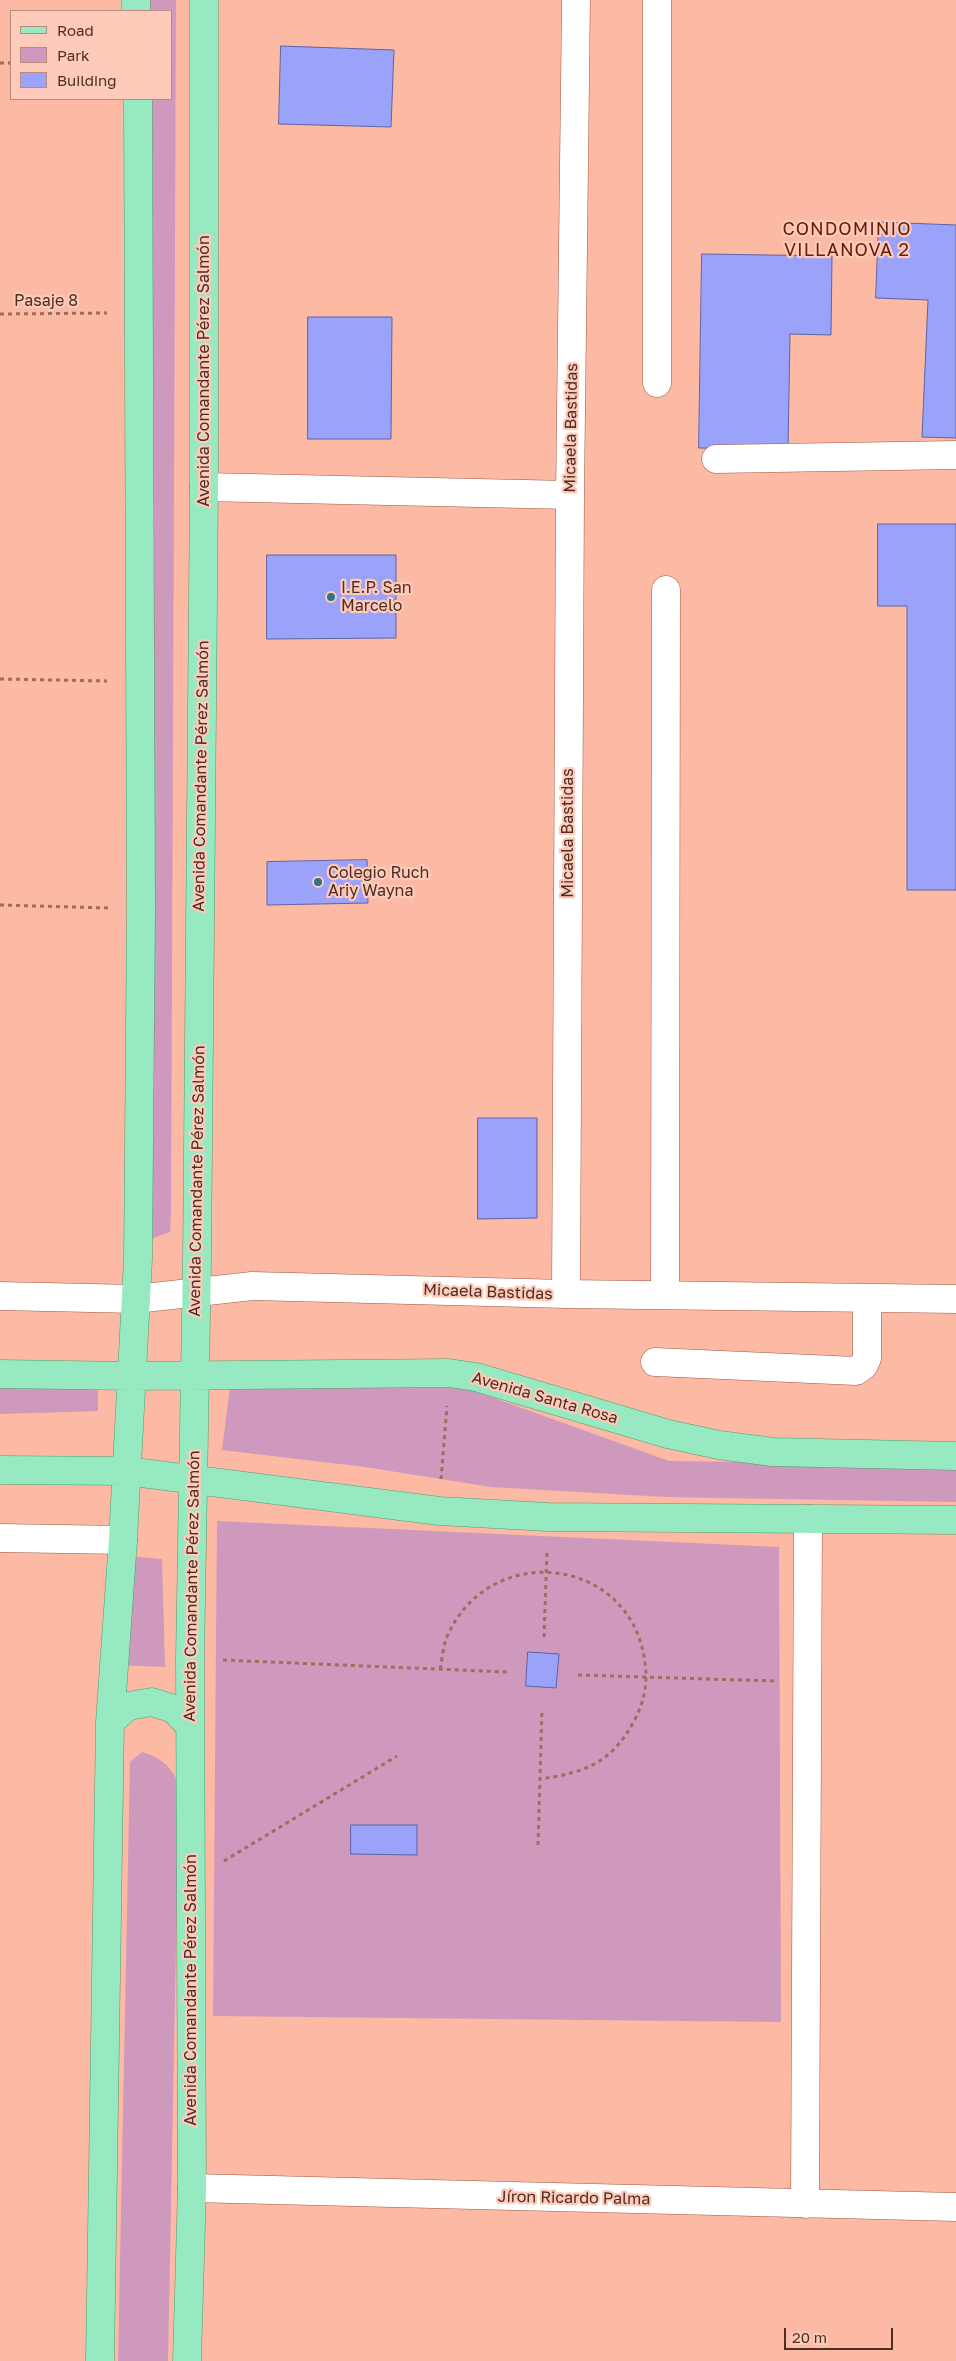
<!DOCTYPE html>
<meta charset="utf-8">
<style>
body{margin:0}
#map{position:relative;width:956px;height:2361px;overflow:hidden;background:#fcb9a3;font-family:"Golos Text",sans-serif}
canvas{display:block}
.legend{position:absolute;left:10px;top:10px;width:162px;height:90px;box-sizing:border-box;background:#fecaba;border:1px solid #b88b7d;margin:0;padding:6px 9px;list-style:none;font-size:15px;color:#4e2d22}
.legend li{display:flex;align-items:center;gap:10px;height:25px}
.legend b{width:25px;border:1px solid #b88b7d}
.scale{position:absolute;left:784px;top:2328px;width:109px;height:22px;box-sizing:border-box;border:2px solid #4e2d22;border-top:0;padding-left:6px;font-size:15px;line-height:18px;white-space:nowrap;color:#4e2d22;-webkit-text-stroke:4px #fecaba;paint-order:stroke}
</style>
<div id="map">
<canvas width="956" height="2361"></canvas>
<ul class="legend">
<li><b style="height:6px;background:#97e9c1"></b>Road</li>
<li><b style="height:14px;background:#cf98bd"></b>Park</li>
<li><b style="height:14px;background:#9aa2f9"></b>Building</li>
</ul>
<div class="scale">20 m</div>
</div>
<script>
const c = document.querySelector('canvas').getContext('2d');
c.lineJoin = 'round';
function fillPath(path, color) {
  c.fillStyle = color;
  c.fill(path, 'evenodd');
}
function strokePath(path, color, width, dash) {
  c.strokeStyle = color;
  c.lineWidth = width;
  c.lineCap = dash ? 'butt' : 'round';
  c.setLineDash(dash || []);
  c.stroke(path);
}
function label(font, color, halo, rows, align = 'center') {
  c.font = font + ' "Golos Text",sans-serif';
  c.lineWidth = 4.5;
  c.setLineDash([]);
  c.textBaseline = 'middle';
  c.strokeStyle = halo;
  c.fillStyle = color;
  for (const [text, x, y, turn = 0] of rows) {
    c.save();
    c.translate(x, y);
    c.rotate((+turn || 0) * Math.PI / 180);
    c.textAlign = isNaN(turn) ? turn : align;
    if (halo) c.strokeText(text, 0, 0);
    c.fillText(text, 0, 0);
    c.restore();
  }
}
const green = new Path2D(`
 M145,0h31l-5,1214 -1,18 -22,8 -3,-1141h26v-88h-26z
 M98,1370v41l-98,3v-42z
 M232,1371l234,17 203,73 287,4v37l-290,-5 -175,-10 -126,-20 -143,-17z
 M217,1521l562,26 2,475 -568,-6z
 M127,1556l35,3 3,108 -51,-2z
 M142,1752c20,6 30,15 37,34l-11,575h-50l12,-599z`);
const building = new Path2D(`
 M281,46l113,4 -3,77 -112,-3z
 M879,222l77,3v213l-34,-1 6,-137 -52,-2z
 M702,254l130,2 -1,79 -41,-1 -2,115 -89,-1z
 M308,317h84l-1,122h-83z
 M878,524h78v366h-49v-284h-29z
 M267,555h129v83l-129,1z
 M367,860l1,43 -101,2v-43z
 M478,1118h59v100l-59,1z
 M528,1652l31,2 -3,34 -30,-2z
 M351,1825h66v30l-66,-1z`);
const path = new Path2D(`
 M0,63h11
 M0,314l107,-1
 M0,679l107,2
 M0,905l109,3
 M441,1479l6,-73
 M544,1637l3,-87
 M223,1660l284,12
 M440,1669c2,-9 3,-21 6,-30 41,-100 186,-84 199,24 3,20 -1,40 -11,58 -22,42 -50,52 -94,58
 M578,1675l197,6
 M538,1845l4,-136
 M224,1861l173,-105`);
const minor = new Path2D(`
 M657,383v-383
 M716,459l240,-4
 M204,487l366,8
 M566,1294l4,-799 6,-495
 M665,1295l1,-705
 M0,1296l136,3 116,-13 314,8 390,5
 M655,1362l201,9 8,-6 3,-7v-60
 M0,1538l123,2
 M192,2188l764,19
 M805,2204l3,-685`);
const major = new Path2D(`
 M136,0v11
 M0,1374l132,2 317,-3 27,4 192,57 51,11 54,7 183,4
 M0,1470l126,1 313,40 109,6 408,3
 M110,1722l18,-16 24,-4 22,7 16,17
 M100,2361l10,-639 13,-182 15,-281 3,-348 -3,-812
 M187,2361l5,-173 -2,-530 7,-398 7,-773v-487`);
const markers = [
 [331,597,5,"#317385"],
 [318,882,5,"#317385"]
];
const streetNames = [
 ["Pasaje 8",46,301],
 ["Avenida Comandante Pérez Salmón",204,371,-90],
 ["Micaela Bastidas",571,428,-89],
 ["Avenida Comandante Pérez Salmón",201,776,-89],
 ["Micaela Bastidas",568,833,-90],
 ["Avenida Comandante Pérez Salmón",197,1181,-89],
 ["Micaela Bastidas",488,1292,2],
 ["Avenida Santa Rosa",545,1398,16],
 ["Avenida Comandante Pérez Salmón",192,1586,-89],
 ["Avenida Comandante Pérez Salmón",191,1990,-90],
 ["Jíron Ricardo Palma",574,2198,1]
];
const poiNames = [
 ["I.E.P. San",341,588],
 ["Marcelo",341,606],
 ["Colegio Ruch",328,873],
 ["Ariy Wayna",328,891]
];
const neighbourhoodNames = [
 ["CONDOMINIO",847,229],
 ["VILLANOVA 2",847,250]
];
fillPath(green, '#cf98bd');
fillPath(building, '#9aa2f9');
strokePath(building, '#5e63a6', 1);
strokePath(minor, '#a1563e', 29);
strokePath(major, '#509d6e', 29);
strokePath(path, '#9e6e5d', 3, [4, 4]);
strokePath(minor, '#fff', 28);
strokePath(major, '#97e9c1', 28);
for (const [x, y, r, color] of markers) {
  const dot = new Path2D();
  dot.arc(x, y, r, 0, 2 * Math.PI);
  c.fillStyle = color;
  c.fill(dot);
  strokePath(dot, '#fecaba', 2);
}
label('16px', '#4e2d22', '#fecaba', streetNames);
label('16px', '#4e2d22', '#fecaba', poiNames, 'left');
c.letterSpacing = '1px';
label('18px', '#652007', '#fecaba', neighbourhoodNames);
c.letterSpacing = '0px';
</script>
